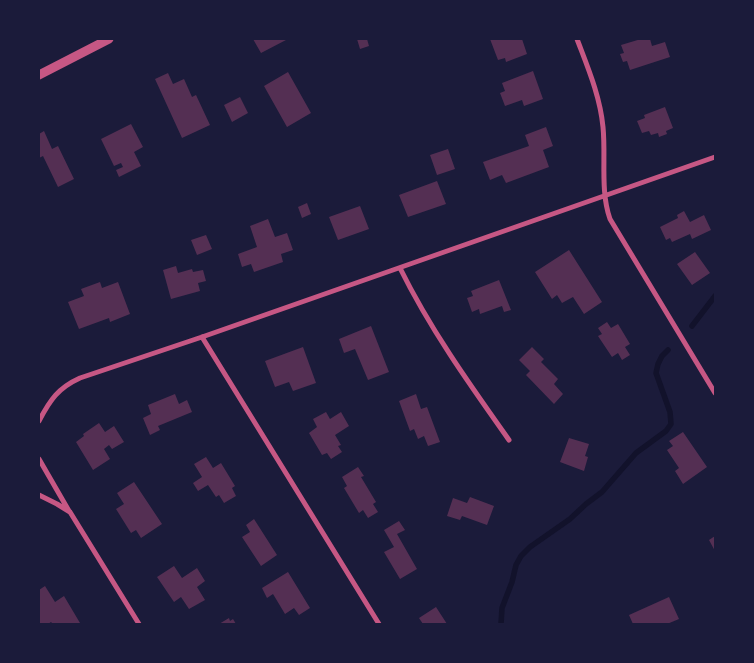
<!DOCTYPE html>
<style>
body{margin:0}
#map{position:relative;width:754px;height:663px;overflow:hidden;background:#1b1b3a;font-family:Montserrat,sans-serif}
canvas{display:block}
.frame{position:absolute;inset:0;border:40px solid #1b1b3a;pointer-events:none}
</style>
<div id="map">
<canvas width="754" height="663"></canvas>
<div class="frame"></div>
</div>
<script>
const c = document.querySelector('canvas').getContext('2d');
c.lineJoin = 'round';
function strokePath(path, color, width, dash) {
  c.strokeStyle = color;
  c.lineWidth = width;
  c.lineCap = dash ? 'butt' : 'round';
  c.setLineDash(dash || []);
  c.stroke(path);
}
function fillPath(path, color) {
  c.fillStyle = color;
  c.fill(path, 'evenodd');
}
const stream = new Path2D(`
 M692,326l23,-30
 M501,624l1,-16 10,-26 4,-17 5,-9 9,-9 40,-28 16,-15 16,-12 34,-39 30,-22 5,-7 -1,-12 -14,-39 2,-9 4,-8 6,-6`);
const building = new Path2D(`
 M253,39h32l1,1 -25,13z
 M357,39h10l2,7 -9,3z
 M490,39h32l5,15 -21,8 -1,-4 -7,2z
 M641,39h9l2,7 13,-4 5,15 -40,13 -3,-9 -4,1 -3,-8 4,-1 -3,-8z
 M533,71l10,28 -19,7 -2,-6 -17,6 -5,-13 5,-2 -3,-8z
 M288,72l23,41 -24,14 -23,-41z
 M168,73l5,11 11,-5 8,18 4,-2 14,30 -28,13 -27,-59z
 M240,97l8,16 -16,9 -8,-17z
 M665,107l8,21 -7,3 1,3 -8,3 -1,-4 -7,2 -2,-4 -7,2 -5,-12 8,-3 -1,-3z
 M131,124l12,23 -9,5 7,14 -22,11 -3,-7 7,-3 -2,-4 -7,3 -13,-27z
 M546,127l7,19 -10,4 6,17 -43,16 -4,-8 -12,5 -7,-18 46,-16 -4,-11z
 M44,131l8,18 6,-3 16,33 -16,8 -15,-31 -4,2v-24z
 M448,149l7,20 -18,6 -7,-20z
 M437,181l9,23 -38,13 -9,-22z
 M307,203l4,11 -9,4 -4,-11z
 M360,206l9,23 -31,11 -9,-23z
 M684,211l6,11 14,-7 7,15 -19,9 -2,-5 -18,8 -2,-4 -4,2 -6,-13 18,-9 -1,-3z
 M268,219l7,18 12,-4 6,17 -12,4 2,8 -29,10 -3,-8 -9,3 -4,-13 19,-7 -7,-21z
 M206,235l6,14 -15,6 -6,-15z
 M569,250l33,52 -18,12 -11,-17 -11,6 -5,-8 -5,4 -17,-27z
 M695,252l15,21 -18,12 -15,-21z
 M176,266l2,7 14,-4 1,3 10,-2 3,11 -8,2 2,8 -29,8 -8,-29z
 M499,280l12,30 -7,2 -2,-6 -22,8 -1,-5 -7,3 -5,-14 6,-2 -2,-5z
 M100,282l2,6 16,-6 12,32 -20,8 -1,-4 -30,11 -11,-27 16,-6 -3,-7z
 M607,322l4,6 7,-4 12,20 -5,3 5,8 -8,5 -4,-7 -6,4 -14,-21 4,-2 -4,-6z
 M371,326l18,46 -21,8 -13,-31 -11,4 -5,-14z
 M303,347l13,36 -23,8 -4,-9 -14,5 -10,-26z
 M532,347l12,12 -3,3 17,17 -4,5 9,10 -9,10 -28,-29 4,-4 -11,-11z
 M175,394l4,10 8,-4 5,12 -34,14 2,4 -10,5 -7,-17 8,-4 -3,-9z
 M416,394l5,15 6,-2 13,35 -12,4 -4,-10 -6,3 -4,-10 -4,2 -11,-30z
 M326,412l4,7 11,-7 8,14 -14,9 6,10 -3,1 4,6 -11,7 -4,-6 -5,2 -13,-22 8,-6 -4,-8z
 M99,423l6,9 9,-6 10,16 -12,7 -3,-4 -5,4 6,10 -17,11 -17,-28 8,-6 -1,-2z
 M683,432l24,35 -24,17 -8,-13 4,-3 -12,-18 6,-4 -4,-5z
 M569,438l20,6 -4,12 3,1 -4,14 -24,-9z
 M206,457l7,11 8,-5 14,23 -3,2 4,8 -12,7 -5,-8 -3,2 -8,-12 -10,6 -5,-8 9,-6 -8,-13z
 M358,467l6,9 -3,1 15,25 -3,2 5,8 -10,6 -5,-8 -4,3 -15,-25 3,-2 -5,-9z
 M134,482l28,42 -21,14 -5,-8 -5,3 -15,-24 8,-5 -7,-11z
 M470,497l24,9 -7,19 -25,-9 -2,4 -13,-4 6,-18 14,5z
 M254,519l23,36 -16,11 -19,-29 8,-5 -4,-7z
 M399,521l6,9 -8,4 20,35 -17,10 -16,-27 10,-5 -10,-17z
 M715,536v15l-6,-11z
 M174,566l8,12 15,-10 8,13 -8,6 8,13 -16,9 -8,-12 -7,5 -17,-25z
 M288,572l22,36 -11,7 -5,-7 -9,6 -12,-20 -6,4 -5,-10z
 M45,586l10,16 9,-6 16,27 -2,1h-25l-2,-2 -3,2h-9v-34z
 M669,597l10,22 -12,5h-34l-4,-9z
 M436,607l11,17h-24l-4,-6z
 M229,618l1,3 3,-2 3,5h-17z`);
const minor = new Path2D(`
 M577,39c11,29 23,57 26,88 3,30 -3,64 7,92l105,174
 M400,268c30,61 70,117 109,172
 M202,337l177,287
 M39,421c11,-21 19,-33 41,-43l122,-41 513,-180
 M39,459l30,52
 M39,495l18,9 13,8 69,112`);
const tertiary = new Path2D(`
 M39,75l70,-36`);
strokePath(stream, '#12122b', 5.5);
fillPath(building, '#542f53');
strokePath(minor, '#c65784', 5);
strokePath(tertiary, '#c65784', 9);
</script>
